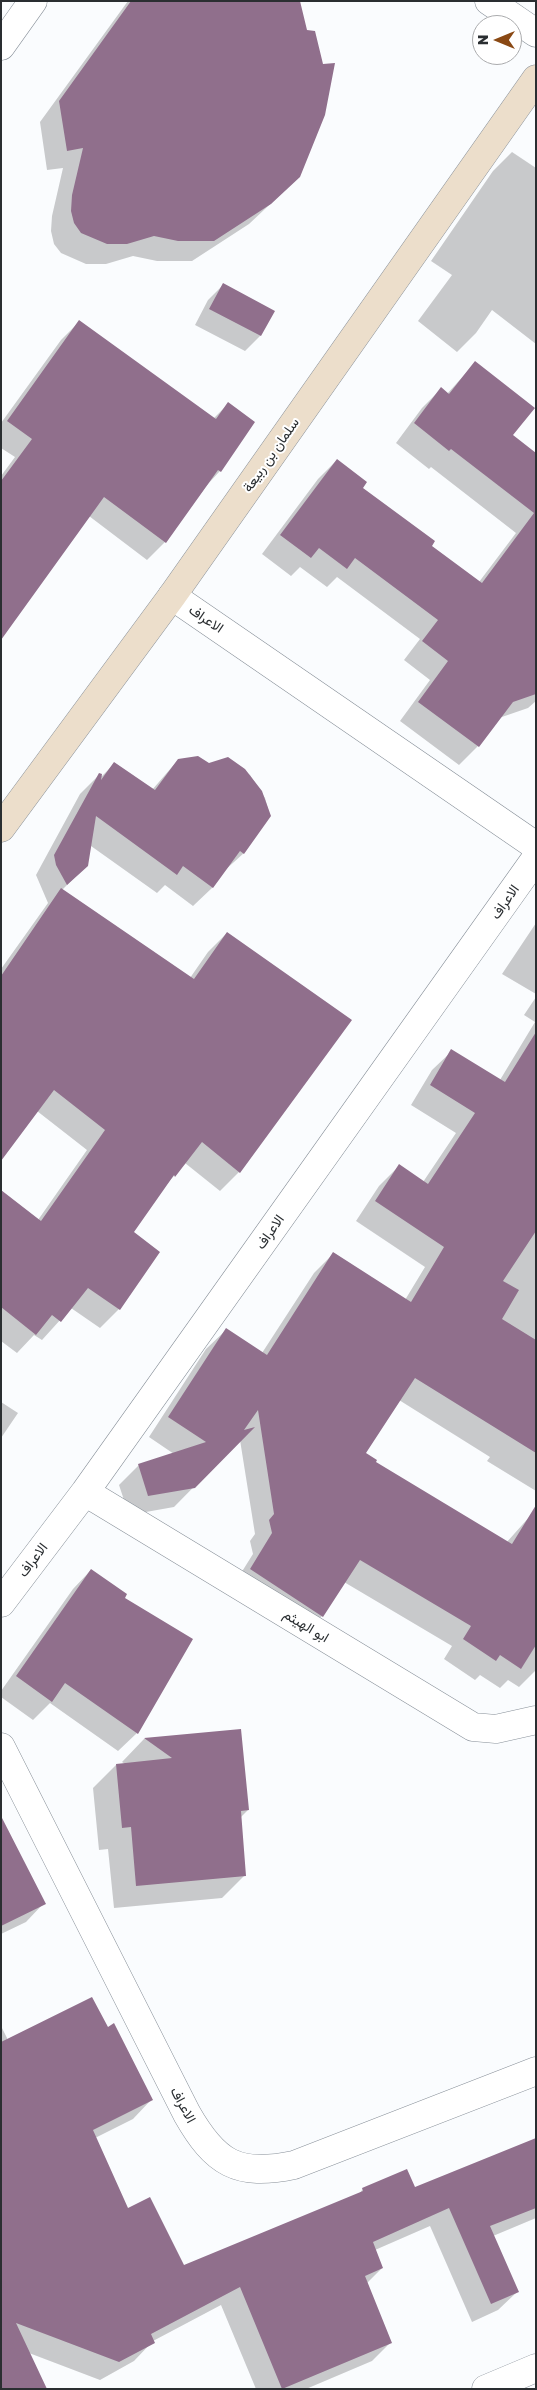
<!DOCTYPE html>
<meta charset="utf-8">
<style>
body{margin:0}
#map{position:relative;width:537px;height:2390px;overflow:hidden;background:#fafcfe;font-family:"Golos Text",sans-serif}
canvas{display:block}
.frame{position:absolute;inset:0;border:2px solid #2a2e31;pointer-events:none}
.north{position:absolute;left:472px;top:15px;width:50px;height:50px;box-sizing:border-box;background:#fff;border:1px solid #aaabad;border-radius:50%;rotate:270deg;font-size:14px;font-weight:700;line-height:20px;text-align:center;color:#2a2e31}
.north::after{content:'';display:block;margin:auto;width:18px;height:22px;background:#8a4914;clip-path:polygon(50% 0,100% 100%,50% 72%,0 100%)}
</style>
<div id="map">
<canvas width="537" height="2390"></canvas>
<div class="frame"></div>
<div class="north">N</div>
</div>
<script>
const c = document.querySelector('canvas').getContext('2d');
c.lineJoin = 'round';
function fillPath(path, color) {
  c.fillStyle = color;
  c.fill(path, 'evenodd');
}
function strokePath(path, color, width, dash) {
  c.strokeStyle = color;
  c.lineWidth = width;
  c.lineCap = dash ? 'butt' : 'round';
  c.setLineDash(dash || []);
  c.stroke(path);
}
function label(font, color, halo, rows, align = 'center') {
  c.font = font + ' "Golos Text",Vazirmatn,sans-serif';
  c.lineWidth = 4;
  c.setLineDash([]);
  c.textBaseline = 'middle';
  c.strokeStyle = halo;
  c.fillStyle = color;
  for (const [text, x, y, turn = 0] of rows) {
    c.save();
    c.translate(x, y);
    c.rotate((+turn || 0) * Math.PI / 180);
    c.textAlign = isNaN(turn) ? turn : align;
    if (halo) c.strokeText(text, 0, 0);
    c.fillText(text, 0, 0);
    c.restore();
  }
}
const shadow = new Path2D(`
 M128,1h171v176l-50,47 -57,37h-35l-24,-5 -27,8h-20l-25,-11 -7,-9 -3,-13 1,-15 11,-48 -16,2 -7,-48z
 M512,152l24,16v176l-44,-34 -16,23 -19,19 -39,-31 34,-46 -21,-14 62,-90z
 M223,285l50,26 -13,25 -15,15 -50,-26 13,-25z
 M79,322l134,97 15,-15 26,18 -34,49 -13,14 -42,57 -18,18 -58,-44 -88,122v-162l14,-19 -14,-9v-25l60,-83z
 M475,363l61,117v221l-8,7 -29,10 -21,28 -19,19 -59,-44 30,-41 -26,-20 16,-21 -83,-62 -10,10 -27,-20 -9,9 -29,-22 56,-75 19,-19 24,28 69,58 49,36 37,-49 -85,-66 -2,2 -33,-26 26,-35 19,-19 6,5z
 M228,759l22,16 15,23 5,18 -26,37 -20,18 -12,17 -19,18 -28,-21 -8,8 -66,-47 -4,19 -25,25 128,88 18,-26 19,-19 12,239 -19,19 -35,-28 -19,22 -34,47 -13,77 -19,19 -29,-20 -29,32 -8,-5 -17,18 -16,-12v-149l37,28 49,-70 -50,-39 -36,48v-190l47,-66 -12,-28 44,-81 19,-19 3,1 13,-13 37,27 26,-30 31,5z
 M536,923v71l-34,-20z
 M536,997v494l-49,-30 3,-4 -91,-57 -34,53 9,10 132,80 25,-28 5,3v152l-17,17 -11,-7 -8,8 -20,-13 -5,5 -31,-21 8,-13 -108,-64 -22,34 -20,20 -71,-47 22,-35 -3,-13 5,-7 -15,-94 -66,67 -45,8 -10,-30 20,-20 35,-11 -25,-17 57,-88 20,-19 36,23 52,-80 20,-20 71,47 20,-33 -69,-46 23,-35 20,-20 24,16 33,-49 -45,-28 21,-35 20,-19 48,29 35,-58 -11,-7z
 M1,1402l17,11 -17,25z
 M91,1570l32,28 14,135 -19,18 -68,-48 -17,17 -32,-23v-6l72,-102z
 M240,1731l8,79 -8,8 5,57 -23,23 -108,10 -6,-59 -9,1 -6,-62 23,-23 9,-1 -3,-2 22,-23z
 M1,1820l43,83 -18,19 -25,12z
 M1,2026l7,14 99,-11 44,71 -18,19 -38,19 32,72 57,57 174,-72 5,-6h51l122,-50v79l-43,18 24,56 -19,18 -26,12 -42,-96 -55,24 7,18 -15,15 24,59 -19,19 -66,28h-50l-35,-84 -68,36 -19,20 -34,19 -71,-27 -28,36z`);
const building = new Path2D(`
 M131,1h169l7,29 8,1 8,33 12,-1 -10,52 -25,62 -29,27 -57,37h-36l-24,-5 -27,8h-20l-26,-11 -7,-10 -3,-12 1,-16 11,-47 -16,3 -8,-50z
 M223,283l52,28 -14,25 -52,-27z
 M79,320l137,99 12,-17 27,20 -34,50 -3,-2 -52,73 -62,-46 -103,143v-159l31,-42 -25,-18z
 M475,361l60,47 -22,27 23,18v241l-23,8 -34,45 -61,-45 30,-41 -26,-20 16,-21 -83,-62 -8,11 -28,-21 -8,10 -31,-23 57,-76 30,23 -4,6 72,53 -3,5 50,37 52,-70 -83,-64 -2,2 -35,-28 27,-36 8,7z
 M198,756l11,7 19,-6 17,12 17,22 9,25 -27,38 -4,-3 -27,37 -30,-22 -6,9 -81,-59 -8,50 -21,19 -11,-20 -2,-10 45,-82 3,1 -1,6 13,-18 41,28 23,-31z
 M61,888l133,91 33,-47 125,88 -112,153 -38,-31 -27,35 -1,-2 -40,57 26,20 -40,58 -32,-22 -27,34 -9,-7 -16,20 -35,-28v-117l40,31 64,-91 -51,-40 -53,71v-185z
 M536,1032v199l-33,50 16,9 -17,29 34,21v113l-121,-75 -49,75 11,7 -1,2 136,82 24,-39v140l-15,24 -21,-14 -4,6 -33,-22 8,-13 -111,-66 -37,57 -73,-48 22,-36 -3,-13 5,-6 -16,-104 -14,20 11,-3 -60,61 -47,8 -10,-32 68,-22 -38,-25 58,-89 41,27 66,-103 78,50 33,-55 -69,-46 24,-37 29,20 47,-71 -45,-28 21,-36 54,33z
 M91,1569l36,25 -2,4 68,41 -55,95 -73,-51 -13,19 -36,-26z
 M241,1729l8,81 -8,1 5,65 -110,10 -5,-59 -9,1 -6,-64 56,-6 -28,-20z
 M1,1816l45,88 -45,22z
 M92,1997l16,30 6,-4 39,77 -60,30 35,78 22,-11 34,68 179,-74 -1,-3 45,-19 8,18 121,-49v70l-46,18 29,66 -28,12 -42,-96 -76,34 10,26 -18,8 27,67 -110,46 -42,-102 -89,47 4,9 -36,19 -103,-39 31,66h-46v-347z`);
const street = new Path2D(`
 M489,1l47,32
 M1,46l32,-45
 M172,596l364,250
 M85,1492l388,235 23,2 40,-9
 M1,1603l84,-111 451,-634
 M1,1747l186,367c28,49 50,63 107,51l242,-94
 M486,2389l50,-21`);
const secondary = new Path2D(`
 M1,828l171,-232 364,-517`);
const streetNames = [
 ["سلمان بن ربيعة",271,455,-55],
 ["الاعراف",206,619,34],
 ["الاعراف",505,902,-55],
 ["الاعراف",270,1232,-55],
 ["الاعراف",33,1560,-53],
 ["ابو الهيثم",306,1626,31],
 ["الاعراف",183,2105,62]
];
fillPath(shadow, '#0003');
fillPath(building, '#906f8c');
strokePath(street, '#889099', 29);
strokePath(secondary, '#889099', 29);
strokePath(street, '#fff', 28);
strokePath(secondary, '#ecdecb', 28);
label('14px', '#2a2e31', '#fff', streetNames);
</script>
